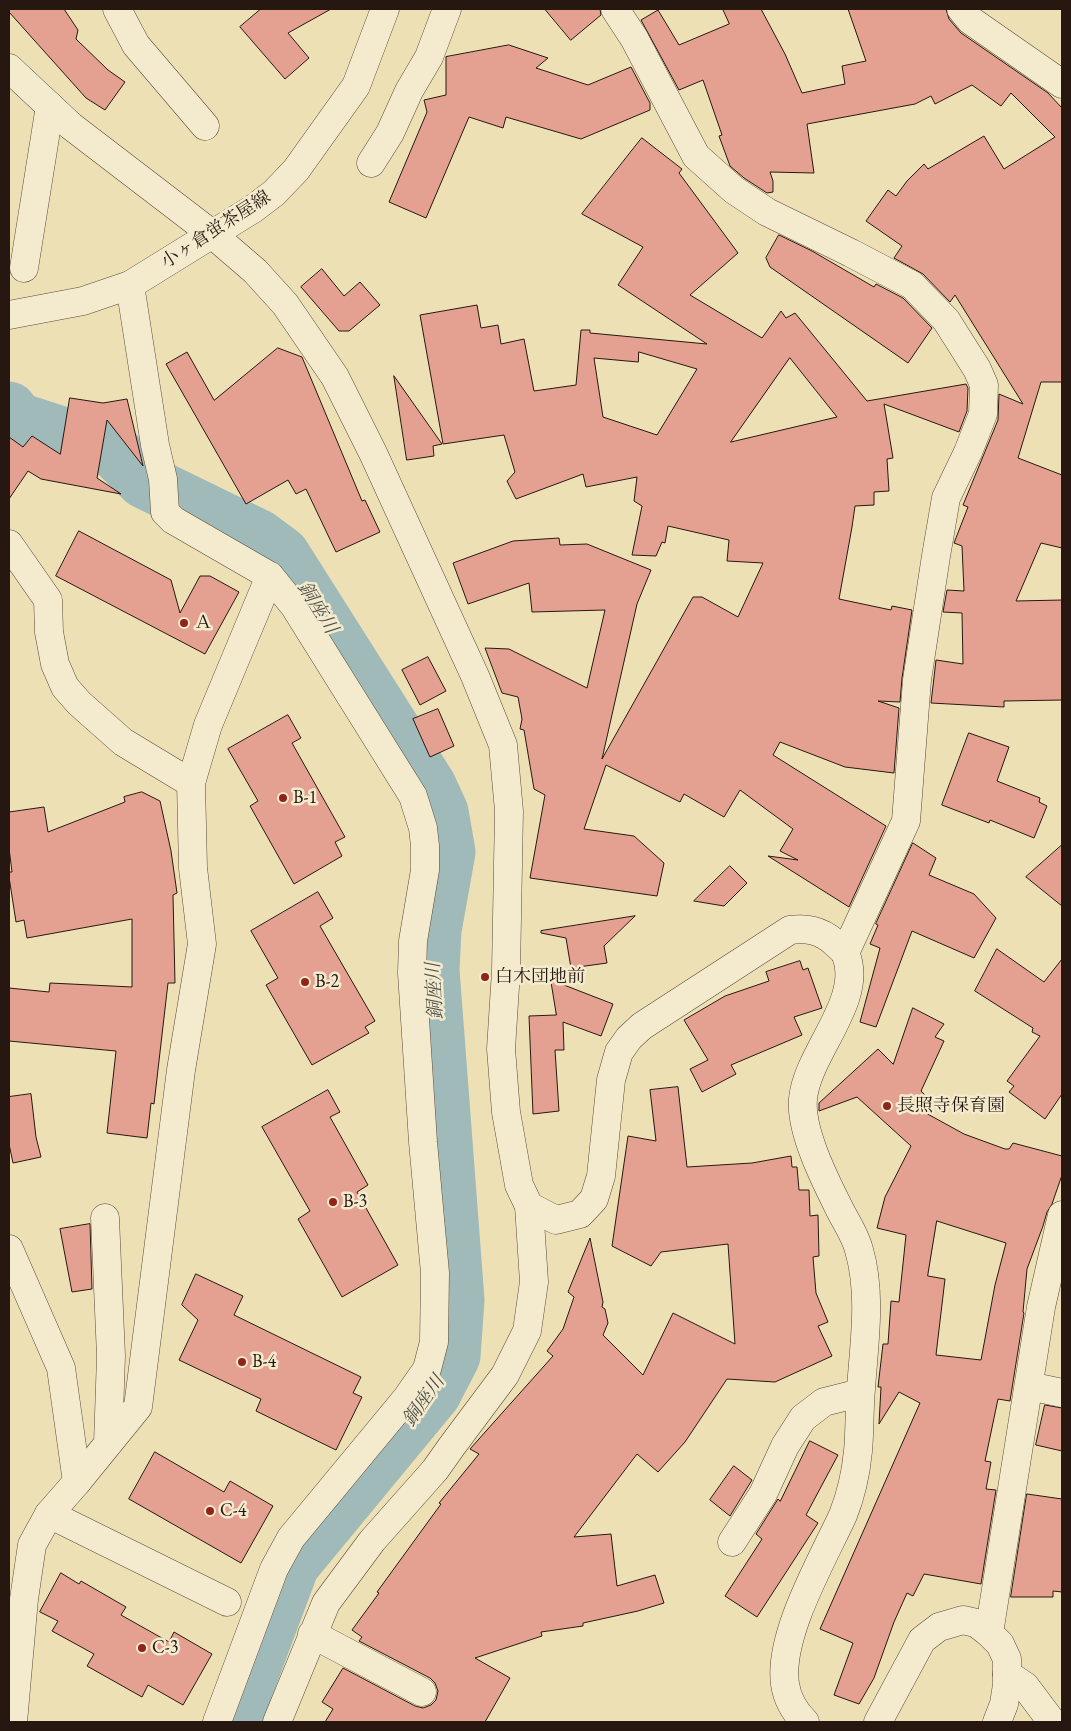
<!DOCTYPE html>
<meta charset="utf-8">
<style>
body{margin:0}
#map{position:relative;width:1071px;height:1731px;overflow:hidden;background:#eee0b5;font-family:"EB Garamond",serif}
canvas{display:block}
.frame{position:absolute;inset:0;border:10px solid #261810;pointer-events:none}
</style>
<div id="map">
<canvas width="1071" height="1731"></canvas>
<div class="frame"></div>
</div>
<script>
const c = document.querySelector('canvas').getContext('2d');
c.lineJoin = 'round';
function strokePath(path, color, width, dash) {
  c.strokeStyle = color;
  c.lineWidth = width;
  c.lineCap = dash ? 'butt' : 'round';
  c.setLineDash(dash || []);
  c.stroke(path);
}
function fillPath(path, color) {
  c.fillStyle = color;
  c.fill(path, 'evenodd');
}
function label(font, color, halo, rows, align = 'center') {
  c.font = font + ' "EB Garamond","Noto Serif JP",serif';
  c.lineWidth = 5;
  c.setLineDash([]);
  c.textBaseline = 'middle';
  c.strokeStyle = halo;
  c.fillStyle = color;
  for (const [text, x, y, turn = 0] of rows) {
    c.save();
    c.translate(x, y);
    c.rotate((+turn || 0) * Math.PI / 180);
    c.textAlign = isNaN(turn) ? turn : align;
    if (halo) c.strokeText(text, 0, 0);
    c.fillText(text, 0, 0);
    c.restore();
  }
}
const river = new Path2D(`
 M9,409l9,11 96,31 30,30 115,56 23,17 147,232 12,26 7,40 -14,78 -2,40 25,330 -4,56 -19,37 -142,172 -59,157`);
const building = new Path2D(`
 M9,9h55l14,21 -2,9 32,31 17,12 -20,28 -19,-12 -77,-86z
 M261,9h70l-43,24 21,25 -24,21 -45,-52z
 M545,9h55l1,6 -30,25z
 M723,9h38l24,45 17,39 43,-9 -3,-18 24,-5 -18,-52h98l3,10 12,14 87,60 14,15v274h-21l-23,76 44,17v73l-21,-5 -25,58 46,-1v100l-58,1v6l-73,-4 5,-43 27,4 -1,-51 -19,-1 4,-22 17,1 -2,-45 -8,-3 14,-36 -5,-2 35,-85 1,-26 24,10 -68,-109 -5,7 -27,-28 -29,-16 8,-12 -36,-25 22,-31 8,6 11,-15 17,-17 4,5 56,-33 20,33 51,-32 -44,-44 -10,13 -29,-21 -37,19 -4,-8 -16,8 -108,20 7,49 -44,-1 3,9v11l-6,1 -23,-15 -14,-12 -11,-30 3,-1 -19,-55 -24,10 -38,-70 17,-10 21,35 50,-21z
 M509,45l39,13 -12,10 52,17 43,-18 19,36v7l-69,29 -75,-22 -3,11 -34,-11 -43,101 -37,-16 38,-90 -3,-12 22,-5v-38z
 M642,138l40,31 -3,4 59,80 -48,42 72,43 19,-27 5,7 9,-5 72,88 99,-17 2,4 -1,23 -8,21 -75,-28 9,54 -6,1 2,32 -15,1v13l-19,1 -3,21 -13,72 52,11 1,-4 20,4 -10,68 -2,24 -22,-1 21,7 -5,65 -49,-6 -65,-25 -7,13 113,71 -37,81 -81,-51 30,4 -18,-9 13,-22 -53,-39 -16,27 -40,-23 -4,8 -74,-37 -22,64 50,7 30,27 -7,33 -127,-18 15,-83 -11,-6 -10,-59 -4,-1 2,-10 -4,-22 -16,-4 -17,-45 24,1 78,39 18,-78 -73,2 -3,-29 -61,21 -15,-41 60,-22 46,-3 1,7 27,-1 64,26 -14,34 -35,155 91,-162h9l36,20 25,-54 -36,-2 2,-21 -61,-14 -3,17 -3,-1 -6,14 -24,-1 10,-49 -8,-5 3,-24 -51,10 -3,-13 -67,25 -9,-18 8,-9 -11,-37 -61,9 -23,-129 57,-10 4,23 17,-3 3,19 23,-5 10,52 42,-6 5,-55h9v3l117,11 -89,-59 25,-38 -61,-33zM639,352l58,17 -40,66 -54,-18 -9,-59 44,4zM790,358l47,59 -106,25z
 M779,235l33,16 62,36 2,-3 27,14 29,30 -24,35 -138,-96 -4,-9z
 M322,269l22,27 16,-14 20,23 -31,26h-10l-38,-44z
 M278,348l24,9 60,144 3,-1 15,32 -44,20 -30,-63 -10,5 -8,-14 -42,24 -80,-140 21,-12 27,48z
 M394,376l48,68 -9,2 1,10 -27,4z
 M70,398l33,5 24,-4 16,67 -36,-46 -10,58 24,16 -80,-15 -13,-8 -19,28v-62l14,10 9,-11 28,18z
 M79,531l92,49 9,33 20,-37h10l29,16 -34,62 -149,-78z
 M428,657l18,34 -26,14 -18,-35z
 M438,709l16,37 -24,11 -17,-38z
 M288,715l13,23 -9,5 53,94 -10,5 7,14 -48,28 -44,-78 8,-5 -30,-52z
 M969,733l40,14 -12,34 43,17 -1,4 8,4 -13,32 -44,-18 -1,3 -47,-18z
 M142,792l18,9 11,50 6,42 -4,2 2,88h-7l-14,121 -3,-1 -4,35 -40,-5 9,-82 -107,-10v-53l40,4 1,-9 82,4v-68l-105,19 -3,-18 -8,2 -7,-45v-5h3l-3,-24v-36l35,-5 4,25 77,-30 -1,-5z
 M913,843l23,15 -7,17 45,19 22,24 -22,40 -62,-27 -36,96 -16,-5 20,-74 -10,-4 8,-19 -2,-1z
 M1062,845v61l-36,-29z
 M730,866l17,17 -23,23 -30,-5z
 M318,892l15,26 -13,8 55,95 -10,6 4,6 -57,32 -46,-80 12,-7 -27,-47z
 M635,916l-31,30 3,17 -36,5 -5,-30 -25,-5v-2z
 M997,949l47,33 18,-23v135l-17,25 -36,-27 5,-6 -7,-5 33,-45 -8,-4 1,-4 -58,-37z
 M800,961l3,9 5,-2 14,40 -28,9 8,18 -71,30 5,9 -34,18 -12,-23 18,-9 -24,-40 41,-24 44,-15 -3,-9z
 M551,980l62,24 -12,32 -38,-14 1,28h-9l4,61 -26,3 -4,-98 27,-1z
 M913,1008l31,16 -9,13 9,4 -23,50 11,11 -8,10 40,22 41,15h4l4,-6 49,13v19l-10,29 -5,8 -4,14 -16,43 -4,43 1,1 -14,88 -12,-2 -13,62 6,1 -5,27 10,1 -15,94 -57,-10 -11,22 -6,-3 -13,29 -20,56 -15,26 -25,-9 19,-52 -33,-14 100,-226 -21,-11 -20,32 2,-37h-3l5,-43h5l3,-43 8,1 7,-67 -29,-7 8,-31 26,-51 -54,-49 -38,14v-8l59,-54 15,15zM937,1221l69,22 -11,42 -14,75 -45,-5 9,-76 -17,-3z
 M678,1087l9,80 65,-4 39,-7 1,11h5l2,23h10l1,26 8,-1 1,41 -6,1 3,36 12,29 -10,4 14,30 -57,26 -48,-3 -42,63 -27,30 -21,-18 -63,83 37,-3 6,52 38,-11 9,28 -26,8 -55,12v3l-42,6 1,4 -67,22 35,20 -25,44h-160l8,-13 -11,-7 21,-34 72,38 8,2 8,-3 5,-5 2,-9 -3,-8 -5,-5 -71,-37 3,-4 -10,-7 27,-37 -2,-1 64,-88 -2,-1 40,-49 -9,-5 83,-93 -6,-5 16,-22 11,-32 -6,-5 22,-54 13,64 -1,5 3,2 3,14 -5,12 40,40 30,-62 62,31 -7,-100 -67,8 -10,14 -39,-20 16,-110 28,5 -6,-51z
 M328,1090l12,22 -10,5 38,68 -11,7 41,73 -56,32 -44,-78 12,-8 -48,-84z
 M31,1094l5,43 5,20 -28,6 -4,-19v-47z
 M90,1224l2,65 -20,3 -12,-63z
 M196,1274l47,22 -9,19 127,62 -8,16 9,4 -26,53 -80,-39 5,-12 -82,-39 19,-40 -16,-15z
 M1045,1405l17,3v43l-26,-6z
 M810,1441l28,14 -32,60 12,8 -61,94 -32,-21 37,-57 -6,-5 22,-35 2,2z
 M155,1452l69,40 6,-11 43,25 -32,57 -112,-64z
 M734,1466l18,14 -22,36 -20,-16z
 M1027,1494l35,5v93l-9,-1v6h-42z
 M61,1573l18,11 2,-3 45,26 -5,8 48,27 5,-10 38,22 -29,51 -35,-20 -6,12 -55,-31 7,-12 -42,-23 6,-10 -18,-9z`);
const minor = new Path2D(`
 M117,9l19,36 69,81
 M615,9l19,29 62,118 38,34 33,22 84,41 61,32 34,35 31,49 7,16 -1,29 -15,38 -22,46 -10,58 -19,124 -11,141 -61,132
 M961,9l9,11 92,64
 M371,163l19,-30 19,-42 20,-34 18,-48
 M24,268l26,-162
 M9,544l39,56 1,32 6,32 10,23 14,16 44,39 68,41
 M105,1218l6,138 -3,88
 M1029,1386l33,7
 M77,1482l61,-75 43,-337 21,-126 -9,-76 -2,-85 17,-58 62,-149 -97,-56 -8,-8 -2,-33 -8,-34 -25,-160
 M49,1514l178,88
 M732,1542l31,-48 22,-48 18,-28 21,-16 36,-9
 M989,1633l52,-326 21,-92
 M312,1634l110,58
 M1007,1674l18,12 27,36
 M217,1722l57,-153 17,-31 115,-139 21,-30 7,-27 1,-69 -12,-131 -11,-169 1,-32 12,-71v-24l-2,-18 -10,-32 -118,-189 -25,-31
 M277,1722l49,-119 46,-62 63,-71 17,-24 53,-71 22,-44 7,-49 -5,-76`);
const tertiary = new Path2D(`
 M9,68l62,58 141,108 43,37 30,33 50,73 38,76 102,223 28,69 6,66 -3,160 -5,78 5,63 13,73 10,21 27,14 24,-6 14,-15 7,-23 10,-96 8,-28 10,-14 13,-12 148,-96c17,-2 30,0 44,12 4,4 10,8 12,13 18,46 -39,98 -43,144 -3,31 21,79 35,107 7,15 17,28 21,44 13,45 5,93 2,139 -2,21 -1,42 -3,62 -2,21 -7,44 -15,64 -20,44 -65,120 -58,169 2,14 10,28 20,38
 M9,315l74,-14 47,-16 123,-76 21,-16 22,-23 60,-84 29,-77
 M9,1249l52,119 16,114 -28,32 -17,31 -8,54 -11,123
 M878,1722l44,-82 17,-13 24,-7 13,3 13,10 11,11 7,15v26l-3,19 -7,18`);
const markers = [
 [184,623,5,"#8f2418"],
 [283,798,5,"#8f2418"],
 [485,977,5,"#8f2418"],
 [305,982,5,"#8f2418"],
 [887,1106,5,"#8f2418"],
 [333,1202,5,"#8f2418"],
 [242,1362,5,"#8f2418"],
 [210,1511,5,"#8f2418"],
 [142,1648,5,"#8f2418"]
];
const streetNames = [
 ["小ヶ倉蛍茶屋線",216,230,-33]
];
const poiNames = [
 ["Ａ",194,623],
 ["B-1",293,798],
 ["白木団地前",495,977],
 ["B-2",315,982],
 ["長照寺保育園",897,1106],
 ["B-3",343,1202],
 ["B-4",252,1362],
 ["C-4",220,1511],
 ["C-3",152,1648]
];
const waterNames = [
 ["銅座川",317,608,58],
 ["銅座川",435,991,-93],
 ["銅座川",424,1401,-55]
];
strokePath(river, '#9fbab9', 55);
fillPath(building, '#e4a191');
strokePath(building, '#261810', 1);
strokePath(minor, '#584a39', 29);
strokePath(tertiary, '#584a39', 29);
strokePath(minor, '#f4ebcf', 28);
strokePath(tertiary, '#f4ebcf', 28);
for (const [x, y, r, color] of markers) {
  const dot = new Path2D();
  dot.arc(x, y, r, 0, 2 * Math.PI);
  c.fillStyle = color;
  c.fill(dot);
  strokePath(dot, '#f4ebcf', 2);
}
label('18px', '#261810', '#f4ebcf', streetNames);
label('18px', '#261810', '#f4ebcf', poiNames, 'left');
label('italic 19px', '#50514b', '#f4ebcf', waterNames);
</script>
